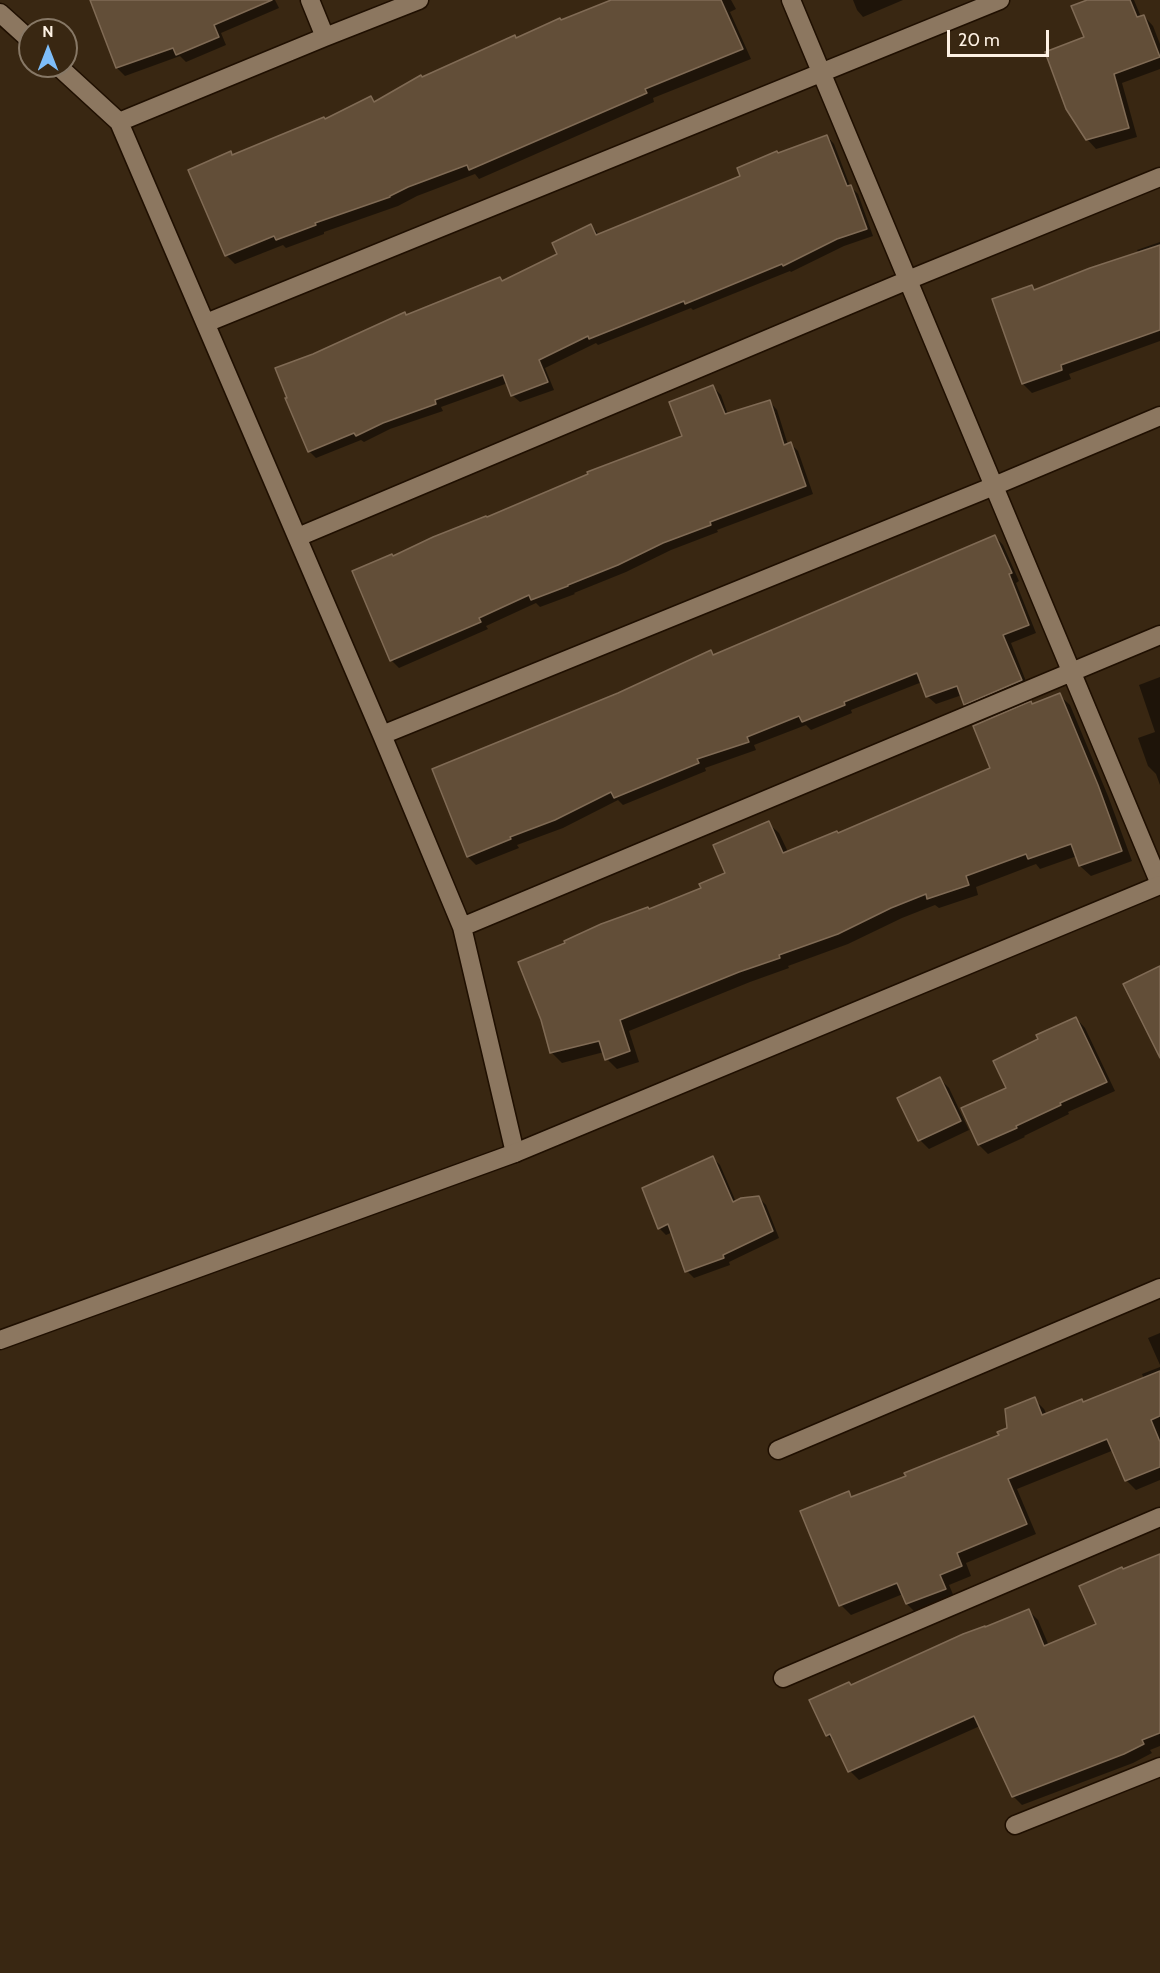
<!DOCTYPE html>
<style>
body{margin:0}
#map{position:relative;width:1160px;height:1973px;overflow:hidden;background:#392712;font-family:Cabin,sans-serif}
canvas{display:block}
.north{position:absolute;left:18px;top:18px;width:60px;height:60px;box-sizing:border-box;background:#392712;border:2px solid #877866;border-radius:50%;rotate:0deg;font-size:16px;font-weight:700;line-height:24px;text-align:center;color:#fdf1e4}
.north::after{content:'';display:block;margin:auto;width:21px;height:27px;background:#7ebdf9;clip-path:polygon(50% 0,100% 100%,50% 72%,0 100%)}
.scale{position:absolute;left:947px;top:30px;width:102px;height:27px;box-sizing:border-box;border:3px solid #fdf1e4;border-top:0;padding-left:8px;font-size:18px;line-height:21px;white-space:nowrap;color:#fdf1e4;-webkit-text-stroke:4px #392712;paint-order:stroke}
</style>
<div id="map">
<canvas width="1160" height="1973"></canvas>
<div class="north">N</div>
<div class="scale">20 m</div>
</div>
<script>
const c = document.querySelector('canvas').getContext('2d');
c.lineJoin = 'round';
function fillPath(path, color) {
  c.fillStyle = color;
  c.fill(path, 'evenodd');
}
function strokePath(path, color, width, dash) {
  c.strokeStyle = color;
  c.lineWidth = width;
  c.lineCap = dash ? 'butt' : 'round';
  c.setLineDash(dash || []);
  c.stroke(path);
}
const shadow = new Path2D(`
 M92,0h183l4,8 -58,25 5,12 -40,17 -6,-6 -55,20 -8,-8z
 M615,0h116l5,9 -6,3 21,47 -98,39 1,4 -175,77 -4,-5 -58,22 -19,10 -74,26v2l-38,14 -3,-3 -48,19 -9,-9 4,-102 3,3 92,-36 46,-22 5,5 46,-25z
 M853,0h50l-40,17 -6,-7z
 M1091,0h43l7,17 3,-1 9,10 7,18v25l-38,14 15,54 -41,12 -9,-10 -1,-101z
 M827,136l7,8 16,42 8,8 15,42 -29,10 -53,26 -1,-1 -97,39 -2,-2 -93,37 -2,-2 -51,25 9,22 -34,12 -8,-7 -4,-12 -67,24 2,4 -53,18 -26,13 -3,-2 -45,18 -7,-7 98,-135 96,-34 56,-28 32,-29 8,10 143,-58 37,-22z
 M1160,242v99l-91,33 2,5 -39,14 -9,-9 -29,-84 38,-14 4,5 103,-37 -2,-4z
 M713,387l8,8 7,20 42,-13 7,8 11,35 3,-1 7,7 15,43 -96,36 1,2 -47,18 -45,22 -52,21 1,1 -35,13 -4,-4 -50,23 2,3 -89,39 -8,-8 3,-103 290,-120z
 M995,536l8,9 16,36 -3,2 20,50 -25,10 18,46 -55,23 -9,-8 -3,-9 -26,9 -9,-8 -5,-14 -71,28 1,3 -41,17 -5,-5 -52,20 2,5 -51,18 1,3 -83,34 -5,-5 -55,28 -46,17 2,3 -43,17 -8,-8 -34,-87 184,-76 93,-42 4,4z
 M1160,677v108l-4,-11 -8,-8 -10,-28 17,-6 -16,-47z
 M1059,695l11,10 38,91 24,65 -41,15 -11,-10 -3,-10 -37,13 -4,-5 -60,23 2,8 -39,13 -4,-3 -33,13 -54,26 -60,22 1,2 -39,14 -121,49 10,31 -22,7 -10,-10 -3,-7 -42,11 -11,-11 99,-142 53,-21 24,-15 41,-51 11,10 9,19 50,-18 154,-65 41,-63z
 M1076,1018l9,10 30,63 -47,21 1,2 -45,22 1,1 -37,17 -9,-9 -16,-36 45,-20 32,-50z
 M940,1079l9,9 20,42 -40,19 -9,-9z
 M713,1158l7,7 16,37 22,-5 8,8 13,33 -50,24 1,3 -36,13 -7,-7 -14,-39 -7,3 -7,-7z
 M1160,1333v32l-12,-27z
 M1160,1367v113l-24,10 -10,-10 -12,-30 -97,39 19,45 -70,29 5,13 -22,9 6,14 -38,15 -10,-10 -4,-10 -52,21 -10,-10 8,-112 4,5 55,-21 93,-41 33,-37 10,10 3,6 35,-15 3,3 59,-24 -2,-5z
 M1160,1555v191l-10,4 2,3 -19,10 -111,42 -9,-9 -33,-70 -121,54 -9,-9 -14,-27 -9,-9 25,-49 132,-59 45,-16 9,9 11,26 49,-22 25,-54z`);
const building = new Path2D(`
 M90,0h182l-58,25 5,12 -43,18 -3,-7 -57,20z
 M611,0h110l22,49 -98,40 2,4 -178,77 -2,-5 -59,22 -18,9v1l-75,26 1,2 -40,15 -2,-4 -49,20 -37,-86 43,-19 1,4 92,-38 1,2 46,-23 3,6 47,-27 1,2 93,-42 1,3 44,-20 1,2z
 M1087,0h43l7,17 7,-2 16,42 -46,17 15,54 -43,12 -20,-31 -21,-57 39,-15 -13,-31z
 M827,135l20,51 4,-1 16,44 -30,10 -54,27 -1,-2 -97,40 -1,-3 -95,38 -1,-3 -49,24 9,22 -37,14 -8,-21 -68,25 1,4 -53,19 -27,13 -2,-3 -46,19 -23,-54h2l-12,-30 38,-14 92,-42 1,3 94,-38 2,4 55,-27 -5,-11 39,-19 5,11 144,-59 -3,-8 40,-17 1,2z
 M1160,245v85l-99,35 1,5 -40,14 -30,-85 40,-14 2,5 56,-22z
 M713,385l12,29 45,-14 14,45 7,-3 15,44 -96,36 1,3 -48,18 -45,22 -50,20v1l-37,14 -2,-5 -50,23 2,4 -91,39 -38,-90 40,-17 1,2 40,-19 53,-21 1,1 101,-43 -1,-2 95,-36 -13,-34z
 M995,535l17,38 -3,1 20,51 -26,10 19,45 -58,25 -7,-19 -31,11 -9,-24 -73,29 1,3 -43,17 -3,-6 -52,21 2,5 -52,17 2,4 -85,35 -3,-6 -56,28 -45,17 1,2 -44,18 -35,-88 186,-76 93,-43 2,5z
 M1060,693l38,92 24,66 -43,15 -8,-22 -43,15 -2,-5 -60,22 3,9 -42,14 -1,-5 -35,14 -53,26 -59,21 1,3 -41,14 -119,48 10,31 -25,9 -6,-19 -49,12 -9,-33 -23,-58 47,-19 -1,-2 37,-17 47,-17 1,2 52,-21 -2,-4 26,-11 -12,-28 56,-24 14,32 54,-22 1,2 152,-65 -17,-42 58,-25 1,3z
 M1160,966v92l-37,-74z
 M1076,1017l31,65 -47,21 1,2 -45,21 1,2 -39,17 -17,-37 45,-20 -13,-27 45,-22 -2,-4z
 M940,1077l21,44 -43,20 -21,-43z
 M713,1156l20,46 8,-4 18,-2 14,35 -50,24 1,3 -39,14 -17,-48 -10,5 -16,-41z
 M1160,1371v45l-9,4 9,22v25l-35,14 -18,-42 -99,40 19,45 -70,29 5,13 -22,9 6,14 -40,15 -9,-21 -58,23 -39,-95 49,-20 2,6 55,-21 -2,-3 95,-38 -2,-3 10,-4 -2,-19 30,-12 7,18 40,-16 1,3z
 M1160,1554v179l-18,7 2,4 -20,10 -112,43 -38,-81 -126,56 -18,-38 -4,2 -17,-36 40,-18 2,3 112,-51 22,-8v1l44,-18 15,37 52,-22 -17,-38 43,-19 1,2z`);
const minor = new Path2D(`
 M310,0l15,37
 M419,0l-94,37 -206,85 263,613 80,192 53,226
 M791,0l369,884
 M0,13l30,27
 M58,66l61,56
 M206,323l794,-323
 M298,537l610,-257 252,-103
 M382,735l612,-249 166,-70
 M462,927l698,-292
 M778,1450l382,-162
 M783,1678l377,-161
 M1015,1825l145,-58`);
const tertiary = new Path2D(`
 M0,1340l515,-187 645,-268`);
fillPath(shadow, '#0007');
fillPath(building, '#624e38');
strokePath(building, '#806b55', 1.5);
strokePath(minor, '#1f0f00', 21);
strokePath(tertiary, '#1f0f00', 21);
strokePath(minor, '#8c7760', 18);
strokePath(tertiary, '#8c7760', 18);
</script>
